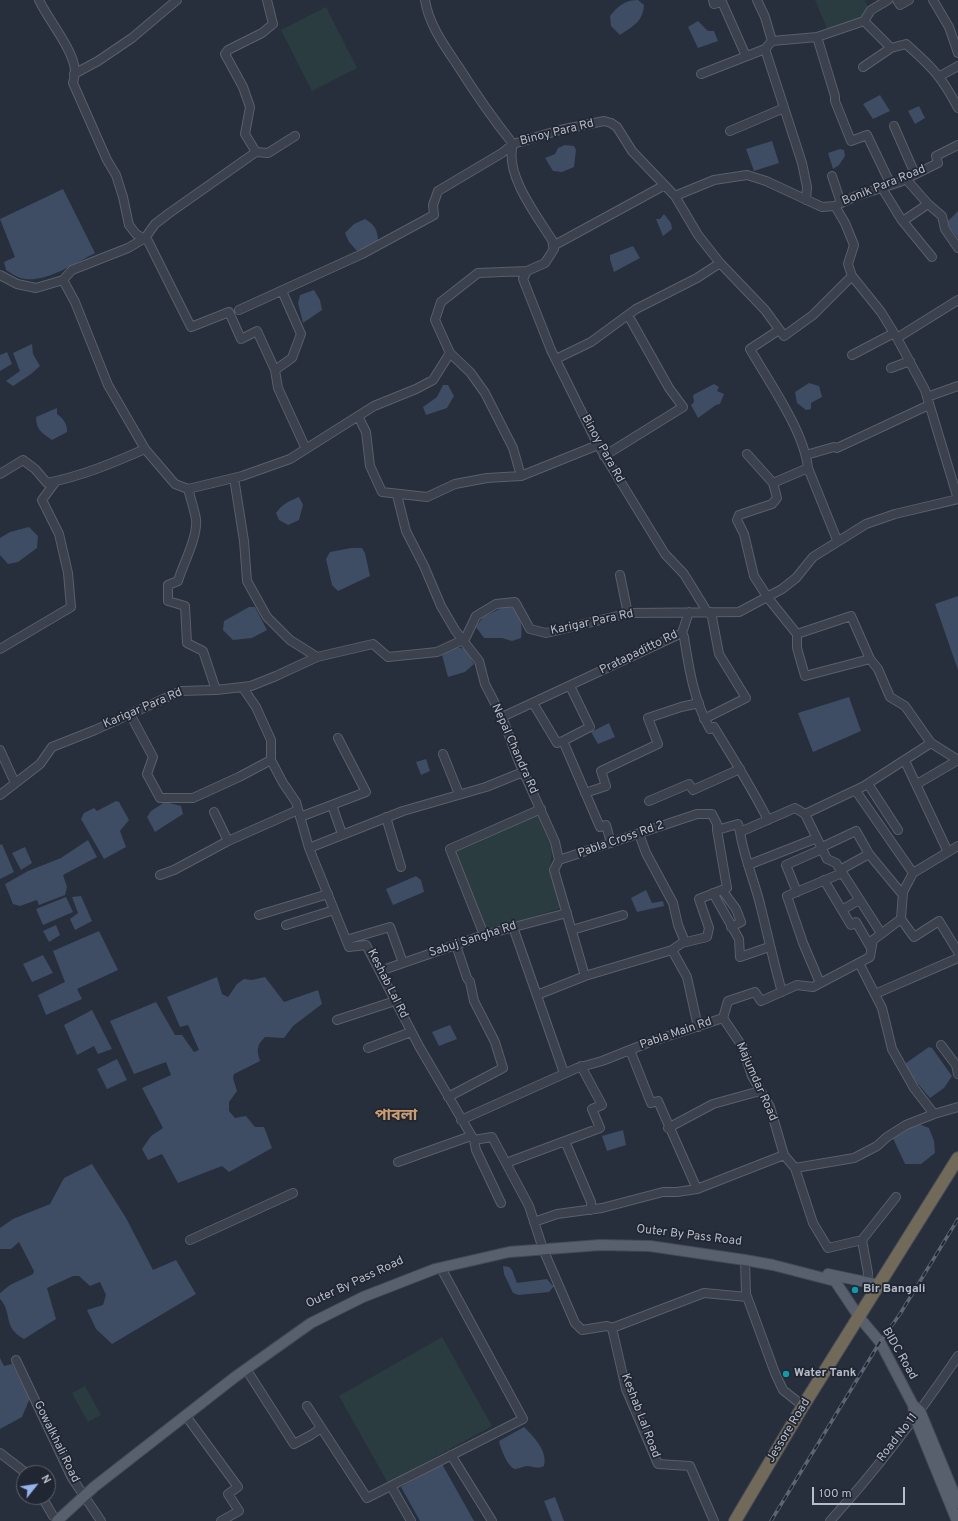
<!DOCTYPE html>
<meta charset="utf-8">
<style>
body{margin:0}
#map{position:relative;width:958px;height:1521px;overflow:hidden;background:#272f3d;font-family:Overpass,sans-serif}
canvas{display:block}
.north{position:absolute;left:16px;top:1465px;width:40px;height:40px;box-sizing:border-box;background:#202632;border:1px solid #5c626e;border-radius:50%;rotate:60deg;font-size:11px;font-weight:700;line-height:16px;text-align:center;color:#b7bdc8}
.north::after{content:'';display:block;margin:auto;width:14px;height:18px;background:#96b3ee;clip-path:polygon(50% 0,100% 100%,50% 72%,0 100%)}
.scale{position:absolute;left:812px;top:1487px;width:93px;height:18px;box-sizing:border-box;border:2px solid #b7bdc8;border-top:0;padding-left:5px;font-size:12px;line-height:14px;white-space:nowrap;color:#b7bdc8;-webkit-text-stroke:3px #202632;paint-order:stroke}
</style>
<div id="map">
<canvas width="958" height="1521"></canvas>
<div class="north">N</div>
<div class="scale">100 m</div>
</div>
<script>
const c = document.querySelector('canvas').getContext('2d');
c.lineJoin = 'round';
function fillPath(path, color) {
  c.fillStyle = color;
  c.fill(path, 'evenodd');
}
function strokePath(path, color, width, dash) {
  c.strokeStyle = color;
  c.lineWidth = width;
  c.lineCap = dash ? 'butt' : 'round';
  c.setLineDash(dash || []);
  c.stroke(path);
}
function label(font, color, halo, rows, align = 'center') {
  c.font = font + ' Overpass,"Noto Sans Bengali",sans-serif';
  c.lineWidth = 3.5;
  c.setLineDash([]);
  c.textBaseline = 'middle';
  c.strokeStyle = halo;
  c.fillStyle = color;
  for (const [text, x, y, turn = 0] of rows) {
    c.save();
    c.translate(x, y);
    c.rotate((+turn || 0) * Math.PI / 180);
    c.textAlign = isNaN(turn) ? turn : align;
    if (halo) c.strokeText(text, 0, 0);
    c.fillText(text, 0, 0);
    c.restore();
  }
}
const green = new Path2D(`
 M815,0h50l3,7 -5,11 -35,13z
 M326,7l31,61 -45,23 -31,-61z
 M537,814l15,35 -2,21 11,38 -75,24 -33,-82z
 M442,1337l50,89 -104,57 -49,-87z
 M85,1386l16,29 -13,7 -16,-29z`);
const water = new Path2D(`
 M638,0l6,5c-1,17 -11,21 -24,30l-9,-9 -1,-10c8,-10 15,-16 28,-16z
 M698,21l10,10h6l4,10 -20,7 -10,-21z
 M880,95l10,16 -17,8 -10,-15z
 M919,106l6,12 -10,6 -7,-13z
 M772,141l7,22 -25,8 -8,-22z
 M565,145l9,1 2,4 -2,17 -12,5 -9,-1 -8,-13 10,-4 3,-6z
 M840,149l4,1 1,6 -6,9 -6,4 -5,-16z
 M63,189l32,64c-20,10 -52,32 -75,25 -5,-2 -9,-5 -14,-8l-2,-8 11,-5 -15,-38z
 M958,211v27l-12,-15z
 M664,214l7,9 1,6 -9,7 -7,-17h4z
 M365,219c9,5 13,11 13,22l-20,11 -9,-10 -4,-9 9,-9z
 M633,246l7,12 -26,14 -4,-13v-4z
 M314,290l6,10 2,10 -19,13 -5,-20 2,-8z
 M32,344l1,10 7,12 -9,8 -18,12 -7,-5 14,-10 -7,-18z
 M7,352l5,12 -12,7v-16z
 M809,383l10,3 3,11 -11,6v6l-5,1 -9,-7 -2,-11z
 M714,384l5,3 -2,4 7,3 -4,10 -4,1 -18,13 -7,-13 3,-3 -1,-7z
 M443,385h5l6,11 -7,12 -21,7 -3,-8 14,-10z
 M57,408v6c6,4 11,11 10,18l-15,8c-10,-7 -16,-10 -16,-23z
 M299,497l4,8 -4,15 -11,5 -9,-5 -3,-7c6,-9 13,-12 23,-16z
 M29,527l9,9 -1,12 -19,14 -10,2 -8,-9v-17l10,-6z
 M351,548h11l3,5 5,23 -32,15 -6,-6 -6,-26 4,-7z
 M958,596v74l-23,-66z
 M506,606l8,1c6,10 9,19 7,31l-9,3 -10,-3h-18l-8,-11 7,-10z
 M249,607h6l12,23 -15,8 -19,2 -10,-10 1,-9z
 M456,647l9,2 9,15 -9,8 -17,5 -6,-22z
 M849,697l12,34 -48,21 -15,-39z
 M609,723l6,14 -17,7 -7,-12z
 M426,759l4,12 -9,4 -5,-13z
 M116,801l3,1 10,18 -9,11 6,16 -22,12 -23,-40 3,-6 10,-5 3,3z
 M165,802l16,4 2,8 -28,18 -8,-15 4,-6z
 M88,840l9,17 -34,18 4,12 -2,8 -26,10 -2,-5 -17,6 -7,-2 -8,-20 23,-13 33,-13z
 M2,844l12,28 -14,7v-34z
 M25,847l7,16 -11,7 -9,-17z
 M416,876l5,4 3,12 -31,13 -7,-16z
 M646,890l6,13 11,-2 1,5 -27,6 -6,-14z
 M81,896l11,25 -17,9 -5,-11 8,-6 -6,-16z
 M66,897l7,15 -30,13 -7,-16z
 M56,925l4,10 -11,7 -6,-11z
 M99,931l19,39 -41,19 5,10 -36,16 -8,-20 27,-13 -12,-31z
 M43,955l10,18 -21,9 -9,-18z
 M217,977l5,17 6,3 9,-13 7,-5 8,1 13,-3 19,25 34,-12 4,14 -29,22 -9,12 -19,-1c-9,9 -8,13 -5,24l-26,13 -1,4 4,13 -8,11v9l6,7 11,-2 9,11h9l8,21 -43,24 -7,-6 -44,17 -16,-29 -14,6 -6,-11 9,-13 12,-8 -21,-40 29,-13 -5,-13 -32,12 -24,-53 46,-19 19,33h7l12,17 5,-2 -11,-25 -8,2 -13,-30z
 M92,1010l20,39 -14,5 -4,-8 -17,9 -13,-30z
 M450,1025l7,14 -18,7 -7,-14z
 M929,1047l3,1 20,28 -8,12 -14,10 -23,-27 -1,-8z
 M117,1059l10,21 -20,9 -10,-20z
 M916,1123l13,5 5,13 1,12 -14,11h-16l-13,-28z
 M623,1130l3,15 -19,6 -5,-15z
 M92,1164l34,54 27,52 23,-10 20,34 -84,50 -16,-15 -9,-19 16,-5 3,-10 -6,-13 -10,4 -11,-10h-6l-26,12 9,31 -32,20c-22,-12 -11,-26 -24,-40v-6l10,-8 23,-11 1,-3 -15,-29 -8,7h-11v-21l13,-9 37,-15 14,-26z
 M503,1266l6,1 3,3 5,13 30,-4 5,6h3l-6,7 -30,3 -6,-2 -9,-19z
 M0,1358l4,8 8,-2 18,34 -8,19 -22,12z
 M524,1427c10,10 24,24 20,39 -6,3 -10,1 -16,0 -5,0 -9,3 -13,3 -7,-1 -15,-22 -16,-28z
 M442,1464l32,57h-54l-19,-34z
 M555,1497l9,24h-12l-8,-20z`);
const minor = new Path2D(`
 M39,0c10,21 34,49 36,70 0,4 -1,9 -2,13l34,77 9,15 7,22 6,28 7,9 12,7 43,86 38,-15 12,27 16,-8 18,39
 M713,0l1,4 8,-2 24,54
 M757,0l8,17 7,24 -7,8 37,114 5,24 -1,13
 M897,0l3,5 9,-5
 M933,0l16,27 9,26
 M864,21l7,-11 17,-10
 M817,37l18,59v5l16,40 16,-6 24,50
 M772,41l45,-4 47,-16 27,27 15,-4c26,23 36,33 52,64
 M863,67l28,-19
 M74,74l24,-13 34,-23 45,-38
 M701,74l64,-25
 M940,76l18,-10
 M894,126l21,48
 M730,131l54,-23
 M958,145l-22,11 2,7 -38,19 -44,14 -21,10 10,17 9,22 -6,19 4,12 29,36 16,26 28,52 33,109
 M256,152l-11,-18 5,-27 -7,-20 -18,-33 3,-4 34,-17 11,-9 -6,-24
 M832,176l9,27
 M906,179l22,25
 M882,188l19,31 31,38
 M675,196l39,-16 33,-5 19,6 56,26 13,-1
 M903,221l25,-17 14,12 3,13 13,19
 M553,246l110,-60
 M0,275l17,9 19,4 27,-8 9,-10 56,-22 17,-10 10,-14 13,-10 88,-62 12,1 27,-17
 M63,280l12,22 33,83 37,64 30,35 13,5 54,-13 48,-17 84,-53 42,-17 17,-9 17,-27 -15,-33 6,-18 37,-29 49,-2
 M282,291l19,43 -9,24 -17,12 3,18 28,61
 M239,310l123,-56 72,-39 -1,-10 5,-14 64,-38 11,-9c-20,-25 -38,-51 -55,-78 -14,-21 -29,-41 -33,-66
 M897,338l61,-38
 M450,353l20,19 15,21 28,55 8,28
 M852,355l42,-22
 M556,359l35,-17 45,-33 61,-31 23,-15
 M891,368l19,-7
 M927,397l31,-11
 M358,416l8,16 4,34 12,26 45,5 28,-13 32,-6 34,-2 77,-31
 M747,454l26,29 35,-15c-4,-37 -39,-86 -58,-119l29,-19
 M806,455l28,-8 3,1 92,-43
 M604,456l79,-49 -14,-19 -41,-73
 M808,468l29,72
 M0,474l23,-14 12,9 12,14c35,-7 66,-20 98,-34
 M234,478l10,63 3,40 20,36 23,23 27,17
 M773,483l4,15 -5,6 -33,11 -2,5 7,14 10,42 14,22 29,36v14l8,28 65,-17 8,10 12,28 15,9 26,37 27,17
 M188,489c3,10 6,20 8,30 2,18 -13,45 -18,62l-10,4v16l17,5 2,37 16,8 13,39
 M397,495l9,36 18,35 17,40 14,24 24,31 6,23 17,33 17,45 36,80 4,18
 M620,575l8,39
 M708,613l-24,-39 -19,-20 -67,-109 -47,-95 -28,-71 4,-8 18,-8 9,-14 -2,-9c-15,-24 -48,-66 -39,-96l47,-14 44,-9 7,2 6,4 15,24 43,45 23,39 22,28 45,47 19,26 29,-21 39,-39
 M682,633l2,4c5,32 10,64 26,92l4,-2c19,31 38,61 54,93
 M797,634l54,-18 19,43
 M0,649l71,-42 -3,-34 -9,-39 -17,-34 14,-19
 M243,688l13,19 15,33v20l12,23 13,19 13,46 40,99 17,-2 54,103 54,92 18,-3 37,69 14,43 32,74 7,7 25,-4 5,2 14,61 32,75 32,2 24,55
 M533,703l24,40 6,-2 37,86 6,-2 5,18
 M130,714l23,43 -6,17 13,24h33l46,-21 32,-17
 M502,717l180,-84 7,-21
 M704,719l42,-21 -27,-44 -8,-42
 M563,741l27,-14 -20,-41
 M0,750l15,33
 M443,754l16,40
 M905,761l43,91
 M868,784l30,46
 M917,784l41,-24
 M856,791l57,82
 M585,793l21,-7 -5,-15 57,-27 -10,-26 33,-11 18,-4
 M0,795l40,-31 12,-17 43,-17 86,-39 35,-1 35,-4 25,-10 41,-19 56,-13 15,13 49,-5 28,-13 11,-23 20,-12 19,-2 15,27 16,4 84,-20 109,-1 43,-23 14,-11 17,-21 53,-33 29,-10 63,-15
 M649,801l40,-17 4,6 47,-21
 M332,805l10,29
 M214,812l14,29 70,-31
 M805,814l59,-28 67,-43
 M805,814l22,45 9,4 45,70
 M300,817l66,-25 -28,-54
 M386,817l15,50
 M740,832c4,26 15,50 21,76 7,28 13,56 21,84
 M639,834l7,19 27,50 5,22 7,17
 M822,847l34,-16 13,23 34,41
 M309,848l94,-37 83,-24 37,-15
 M748,865l69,-27
 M840,870l29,-16
 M160,875l14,-5 54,-29
 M824,880l27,45 5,-3 15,26
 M722,890l14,19 5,13 -10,5
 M797,892l-11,-27 36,-16
 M713,893l26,46 1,18 29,-10
 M842,910l17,-10
 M259,915l69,-21
 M901,919l2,-27 10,-19 45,-27
 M901,919l13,18 25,-16 19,31
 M286,925l48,-15
 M513,927l51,146
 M572,930l51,-15
 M484,935l-34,-86 91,-40
 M346,940l44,-13 13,36
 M672,950l10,-7 25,-6 2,-9 -10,-29 28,-11 -10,-58
 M859,963l23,45 10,41 22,39 20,26
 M380,971l104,-36 83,-22
 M820,983l-17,-40 -16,-47 55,-23
 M875,994l83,-36
 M537,995l48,-19
 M723,1018l19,28 10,30 18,31 14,48 11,13 18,55 15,25 34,-8
 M723,1018l5,-17 27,-9 6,9 36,-16 16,2 57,-30 3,-17 28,-21
 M337,1020l58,-19
 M698,1027l-11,-50 -15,-27 -87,26 -31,-106 5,-10 138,-46h15l5,10v6l21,-6 2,8 55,-24 10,6
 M941,1045l15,20 2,9
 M368,1048l43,-16
 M630,1050l21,53 7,-2 39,88
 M448,1097l55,-29 -8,-26 -21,-41 -4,-19 -3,-4 -11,-33
 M461,1120l116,-52 25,-7 48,-19 73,-24
 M668,1128l45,-24 47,-13
 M474,1140l2,10 25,53
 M565,1141l26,61v8
 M398,1162l73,-26
 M506,1163l94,-35 -8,-19 10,-4 -21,-39
 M795,1168l59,-10 23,-12 10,-9 19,-12 28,-11 24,-7
 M534,1222l23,-8 45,-6 61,-16h14l20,-3 87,-34
 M190,1240l103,-47
 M745,1260l1,34 29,79 8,17 20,16
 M867,1283l1,-10 -6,-33 34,-43
 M612,1328l92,-35 43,4
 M16,1360l56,118 29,43
 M246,1369l48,75 17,-9 10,-7
 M307,1406l60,92 156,-79 -82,-151
 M186,1416l52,71 -10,7 11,17 -18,10
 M0,1453l26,20
 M451,1455l41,66
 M391,1486l20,35
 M42,1497l11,19
 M830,1521c47,-52 89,-107 128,-165`);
const major = new Path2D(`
 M828,1274l52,11
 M913,1405l7,6 38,92
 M57,1521l37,-34 141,-110 76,-54 52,-26 72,-28 74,-17 91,-7 50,1 95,14 28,5 62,16 24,36 21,25 33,63 2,13 42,103`);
const highway = new Path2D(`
 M735,1521l68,-115 155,-248`);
const rail = new Path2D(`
 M771,1521l109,-179 20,-28 58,-95`);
const markers = [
 [855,1290,4,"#0f9aa8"],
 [786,1374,4,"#0f9aa8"]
];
const streetNames = [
 ["Binoy Para Rd",557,133,-14],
 ["Bonik Para Road",884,186,-22],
 ["Binoy Para Rd",602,449,61],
 ["Karigar Para Rd",592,623,-12],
 ["Pratapaditto Rd",639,653,-26],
 ["Karigar Para Rd",143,709,-23],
 ["Nepal Chandra Rd",514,749,66],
 ["Pabla Cross Rd 2",621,840,-19],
 ["Sabuj Sangha Rd",473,940,-18],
 ["Keshab Lal Rd",387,984,63],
 ["Pabla Main Rd",676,1034,-19],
 ["Majumdar Road",756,1082,66],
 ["Outer By Pass Road",689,1236,7],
 ["Outer By Pass Road",355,1283,-25],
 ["BIDC Road",899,1354,60],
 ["Keshab Lal Road",640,1416,69],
 ["Jessore Road",789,1431,-59],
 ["Road No 11",898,1438,-52],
 ["Gowalkhali Road",56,1442,64]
];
const poiNames = [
 ["Bir Bangali",863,1290],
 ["Water Tank",794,1374]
];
const districtNames = [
 ["পাবলা",396,1117]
];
fillPath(green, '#2a3c3f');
fillPath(water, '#3e4c64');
strokePath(minor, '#595f6b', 10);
strokePath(major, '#444a56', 12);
strokePath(highway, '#464c58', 14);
strokePath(minor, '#3b414d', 8);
strokePath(major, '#59606d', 10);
strokePath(highway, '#726a59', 12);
strokePath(rail, '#5d6574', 3.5);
strokePath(rail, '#202632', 2, [6]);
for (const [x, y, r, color] of markers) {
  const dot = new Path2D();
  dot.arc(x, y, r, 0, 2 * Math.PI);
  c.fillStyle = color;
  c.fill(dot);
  strokePath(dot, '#202632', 1.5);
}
label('12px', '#b7bdc8', '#202632', streetNames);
label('bold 12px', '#b7bdc8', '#202632', poiNames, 'left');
label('bold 16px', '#cb9c6f', '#202632', districtNames);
</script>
